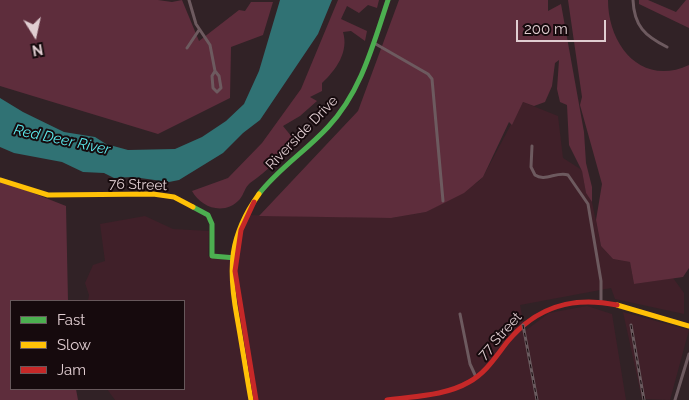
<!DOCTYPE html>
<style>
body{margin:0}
#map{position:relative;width:689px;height:400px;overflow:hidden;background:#312226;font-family:Raleway,sans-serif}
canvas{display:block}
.legend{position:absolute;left:10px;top:300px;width:175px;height:90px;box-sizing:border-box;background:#160a0d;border:1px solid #67585b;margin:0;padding:6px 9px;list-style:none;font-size:15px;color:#e0cdd1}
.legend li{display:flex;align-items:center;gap:10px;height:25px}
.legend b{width:25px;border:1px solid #67585b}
.north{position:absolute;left:10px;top:10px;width:50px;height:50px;-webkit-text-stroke:4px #160a0d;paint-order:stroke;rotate:170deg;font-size:14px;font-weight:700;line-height:20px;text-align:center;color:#e0cdd1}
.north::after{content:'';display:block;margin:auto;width:18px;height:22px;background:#e0cdd1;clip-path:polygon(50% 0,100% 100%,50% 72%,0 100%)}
.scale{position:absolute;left:516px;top:20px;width:90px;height:22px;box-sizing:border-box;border:2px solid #e0cdd1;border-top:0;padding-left:6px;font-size:15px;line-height:18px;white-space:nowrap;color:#e0cdd1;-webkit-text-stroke:4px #160a0d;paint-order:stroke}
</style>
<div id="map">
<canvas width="689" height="400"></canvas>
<ul class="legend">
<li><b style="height:6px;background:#4caf50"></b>Fast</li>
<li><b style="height:6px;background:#ffc107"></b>Slow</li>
<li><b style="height:6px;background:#c62828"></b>Jam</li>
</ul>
<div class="north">N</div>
<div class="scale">200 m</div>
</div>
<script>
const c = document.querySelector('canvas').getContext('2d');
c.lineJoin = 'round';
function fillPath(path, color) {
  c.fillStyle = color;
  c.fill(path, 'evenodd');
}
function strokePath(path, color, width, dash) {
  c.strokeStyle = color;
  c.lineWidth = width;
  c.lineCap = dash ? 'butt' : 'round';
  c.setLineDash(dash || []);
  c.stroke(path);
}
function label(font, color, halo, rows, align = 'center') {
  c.font = font + ' Raleway,sans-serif';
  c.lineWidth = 4;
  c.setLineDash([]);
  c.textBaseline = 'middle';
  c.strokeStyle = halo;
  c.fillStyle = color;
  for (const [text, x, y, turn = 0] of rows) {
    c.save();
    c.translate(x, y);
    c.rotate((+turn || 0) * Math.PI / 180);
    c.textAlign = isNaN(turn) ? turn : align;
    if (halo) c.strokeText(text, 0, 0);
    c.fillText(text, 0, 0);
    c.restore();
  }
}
const built = new Path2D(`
 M523,102l35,14 5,42 19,12 4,23 6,9 9,44 12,13 17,3 4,22 39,-6 11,15v21l-69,-15 -4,-11 -91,17 5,26 24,-18 38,-7 25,8 14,86h-511l-8,-11h77v-88h-96l1,-6 -4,-12 8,-18 12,-4 -5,-37 45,-8 28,13 36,2 -1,25 27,2 6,-28 6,-15 144,3 35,-6 52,-30 5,-5z
 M623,312l66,18 -19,70 -28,-1z`);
const green = new Path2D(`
 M0,0h158l14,2 10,-2 17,41 40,-31 6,1 6,-9h22l-10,33 -32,12 -1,51 -72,36 -158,-48z
 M338,0h41l-2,8 -9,-3 -9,8 -12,-7 -6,13 26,12 -2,10 -14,-10 -8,1c6,20 -7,38 -21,51v8l-12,6 7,4 -17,15 -17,10 13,16c-15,15 -29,29 -46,41 -5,4 -6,11 -10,16 -15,17 -39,9 -48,-8l36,-13 34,-35 39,-54z
 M399,0h149v11l13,-7 23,128 2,31 6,24v15l-6,-9 -4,-22 -13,-26 -2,-40 -7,-3 -3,-13 2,-29 -4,3 -3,23 -7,16 -11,4 -11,-4 -11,23 -3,-3 -26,55 -19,16 -38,19 -35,6 -132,-2 99,-105z
 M568,0h40c0,46 34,87 81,65v203l-6,9 -49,7 -4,-22 -17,-3 -12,-13 -5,-26 6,-36 -22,-79 2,-8z
 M639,0h9l28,12 10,-12h3v28l-50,-24z
 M0,180l66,26 2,95h-57v88h65l2,11h-78z`);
const water = new Path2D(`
 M280,0h52l-14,34 -58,86 -17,13 -20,20 -44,27 -10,2 -36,-5 -19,1 -10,-5 -21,-1 -21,-10 -48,-9 -14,-6v-49l23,14 41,20 31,5 11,7 22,6 47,-1 27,-12 24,-16 18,-17 15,-33z`);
const street = new Path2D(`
 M189,0l7,24 14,21 5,26 -3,5 1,12 4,4 4,-4 -2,-12 -4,-5
 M633,0c1,26 12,36 34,47
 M374,43l54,31 4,5 11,122
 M187,48l12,-18
 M532,146l-1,21 4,8c10,7 22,-4 33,0l20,29 13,77v19
 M460,314l10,50 6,13
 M675,400l14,-46`);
const fast = new Path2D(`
 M259,194c19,-25 47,-43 69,-67 33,-35 45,-82 60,-127
 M193,207l15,8 4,9v32l24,2`);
const slow = new Path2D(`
 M0,180l48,15 105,-1 21,3 19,10
 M617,305l72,21
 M251,400c-5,-28 -9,-55 -14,-83 -9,-49 -8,-81 22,-123`);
const jam = new Path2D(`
 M254,202l-13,28 -6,41 21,129
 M387,400c27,-4 58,-4 82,-18 17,-9 27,-26 39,-41 29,-35 65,-45 109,-36`);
const rail = new Path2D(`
 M523,325l14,75
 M631,325l13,75`);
const streetNames = [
 ["Riverside Drive",302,133,-46],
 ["76 Street",138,185,2],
 ["77 Street",500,336,-48]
];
const waterNames = [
 ["Red Deer River",62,140,12]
];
fillPath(built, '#402029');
fillPath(green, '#5e2d3c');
fillPath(water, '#307274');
strokePath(street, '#6d5a5f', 3);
strokePath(fast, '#4caf50', 5);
strokePath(slow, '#ffc107', 5);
strokePath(jam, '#c62828', 5);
strokePath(rail, '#6a5b5f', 3);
strokePath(rail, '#160a0d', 1, [4]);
label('14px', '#e0cdd1', '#160a0d', streetNames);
label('italic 15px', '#5be9ec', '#160a0d', waterNames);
</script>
